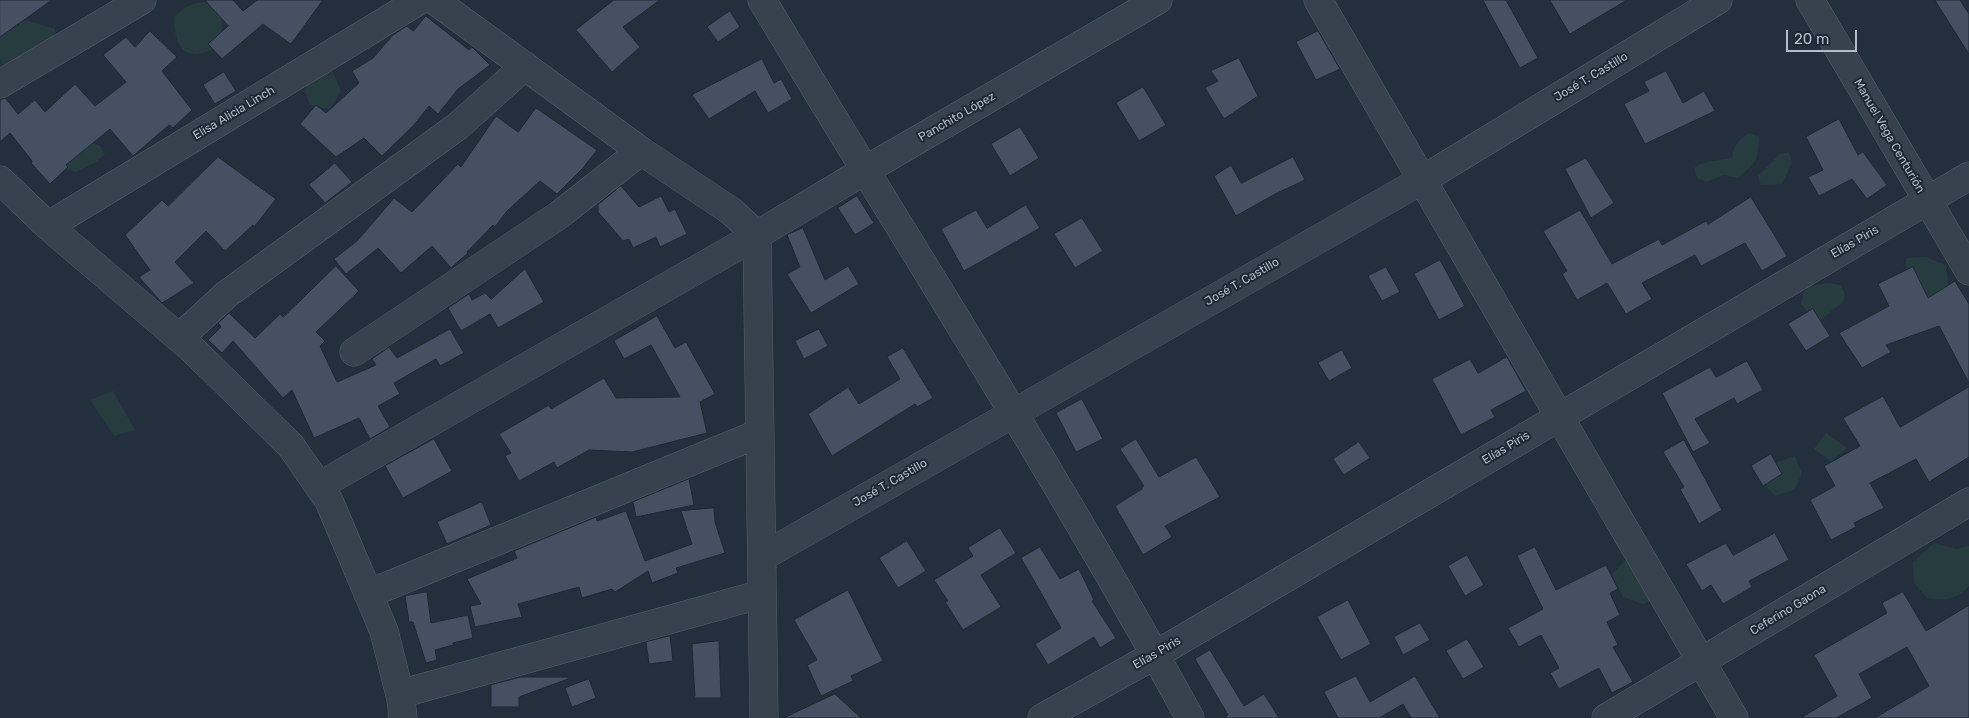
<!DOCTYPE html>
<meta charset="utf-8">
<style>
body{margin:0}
#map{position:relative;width:1969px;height:718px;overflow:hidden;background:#242f3e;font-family:Rubik,sans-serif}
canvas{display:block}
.scale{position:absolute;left:1786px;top:30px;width:71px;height:22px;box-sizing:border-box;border:2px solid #b4bcc9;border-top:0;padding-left:6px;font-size:15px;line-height:18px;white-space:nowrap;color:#b4bcc9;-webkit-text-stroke:4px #1d2633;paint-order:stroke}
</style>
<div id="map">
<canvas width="1969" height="718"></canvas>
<div class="scale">20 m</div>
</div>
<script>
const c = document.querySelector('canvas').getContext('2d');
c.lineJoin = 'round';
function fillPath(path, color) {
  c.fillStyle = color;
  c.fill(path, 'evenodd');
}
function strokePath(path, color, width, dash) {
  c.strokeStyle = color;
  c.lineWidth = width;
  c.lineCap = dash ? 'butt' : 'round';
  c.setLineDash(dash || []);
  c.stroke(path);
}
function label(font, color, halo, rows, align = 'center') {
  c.font = font + ' Rubik,sans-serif';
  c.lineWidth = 4;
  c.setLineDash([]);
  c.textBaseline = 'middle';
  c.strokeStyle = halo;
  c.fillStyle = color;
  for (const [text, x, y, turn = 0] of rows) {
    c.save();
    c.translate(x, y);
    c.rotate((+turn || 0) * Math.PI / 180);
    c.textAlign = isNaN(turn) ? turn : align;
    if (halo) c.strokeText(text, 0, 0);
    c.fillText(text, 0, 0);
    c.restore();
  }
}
const green = new Path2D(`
 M205,2l11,3c8,16 9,28 1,43 -7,2 -13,5 -20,6 -20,2 -23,-23 -23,-37 10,-9 17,-14 31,-15z
 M22,19l33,10 3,34 -6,9 -20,-9 -28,3 -4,-6v-27z
 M309,70h23l9,21 -11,18 -20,-4 -5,-13z
 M1750,133l9,4c-1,25 -3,25 -21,41l-14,-3 -18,7 -9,-4 -3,-10c11,-9 25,-6 38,-11 2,-12 7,-18 18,-24z
 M89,143l10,2 6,9 -9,8 -20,10 -10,-3 -4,-11z
 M1789,152l3,10 -10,22 -21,1 -3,-9 22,-22z
 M1926,257l20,8 2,20 -12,16 -18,-4 -12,-19v-20z
 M1829,283l11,2 5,9 -2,9c-10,5 -14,12 -23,17l-9,-4 -10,-12 2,-10 6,-8z
 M113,391l22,39 -21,6 -24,-36z
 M1826,433l21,15 -16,13 -17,-12z
 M1795,456l7,18 -8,16 -19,6 -13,-15 13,-18z
 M1934,543l23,6 12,-3v40c-14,14 -22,15 -42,12l-13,-15 -1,-21z
 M1628,558l23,3 18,15 -6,20 -20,8 -20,-7 -11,-23z`);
const building = new Path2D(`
 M0,0h52l-52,37z
 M205,0h28l10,11 14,-11h66l-32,44 -28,-20 -41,35 -14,-15 20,-18z
 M614,0h46l-37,27 17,20 -28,25 -36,-42z
 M1483,0h23l32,58 -18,10z
 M1550,0h77l-57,34z
 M1935,0h25l9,14v40z
 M730,11l10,16 -22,15 -11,-15z
 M426,16l43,34 3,-3 18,18 -32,24 -20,25 -9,-8 -16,20 -31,30 -18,-18 -28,19 -36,-33 16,-19 10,8 33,-30 -7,-12 21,-13 20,-23 14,-9 6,5z
 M150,31l27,26 -15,14 30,39 -19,18 -4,-3 -36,31 -23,-27 -44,36 2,2 -18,17 -19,-21 1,-2 -22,-28 -10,9v-42l5,-2 13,16 17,-14 10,12 30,-28 20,22 31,-24 -23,-27 23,-18 9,10z
 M1318,31l22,38 -24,11 -20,-38z
 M1239,58l19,38 -34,23 -19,-31 13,-7 -7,-10z
 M762,59l12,24 7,-4 11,20 -24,14 -13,-22 -46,28 -17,-24z
 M1666,71l17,32 21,-12 11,20 -70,33 -21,-40 25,-13 -5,-9z
 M224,72l12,19 -21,13 -12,-19z
 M1143,87l23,38 -27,16 -23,-38z
 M536,108l61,42 -14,18 -26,26 -17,-13 -33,30 -12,16 -2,-2 -26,27 1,1 -17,15 -19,-22 -31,27 -23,-25 -32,26 -12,-15 24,-19 36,-42 18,14 46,-48 3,3 35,-51 22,16z
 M1839,119l19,36 5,-3 24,33 -20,14 -15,-20 -33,17 -11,-19 15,-7 -17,-33z
 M1020,127l19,31 -29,18 -19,-32z
 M218,157l58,42 -22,28 -1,-2 -28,26 -19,-20 -31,31 19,21 -32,20 -23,-26 11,-7 -25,-35 37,-35 6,6z
 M1293,157l12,23 -30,14 -39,22 -22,-40 17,-11 10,18z
 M1586,158l28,45 -23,15 -26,-49z
 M335,163l17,19 -27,21 -16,-18z
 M621,186l18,21 22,-11 8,16 6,-3 12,25 -27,13 -4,-10 -23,11 -4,-9 -6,2 -25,-29v-7z
 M857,196l17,27 -19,12 -17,-27z
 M1751,197l36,59 -25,15 -17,-28 -44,23 -6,-11 -53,28 10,16 -26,15 -19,-31 -30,17 -15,-26 5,-3 -24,-40 37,-21 32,54 47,-25 3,6 44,-24 2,3z
 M1026,205l14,23 -76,43 -23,-42 35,-19 11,18z
 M1082,218l21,33 -28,17 -21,-34z
 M803,228l22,52 23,-14 11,18 -48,29 -24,-39 13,-7 -13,-32z
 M1440,260l25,46 -26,14 -25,-46z
 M336,266l23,25 -43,41 9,9 -5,5 17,36 39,-17 -4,-6 17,-12 8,11 53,-29 14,24 -24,13 -4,-7 -42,24 6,11 -22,12 12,21 -20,12 -11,-21 -45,20 -22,-48 -9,8 -50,-57 -11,12 -14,-13 13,-13 -3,-4 11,-10 26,25 25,-24 3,3z
 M1386,267l14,25 -18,9 -14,-25z
 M1913,267l15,31 27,-17 14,23v79l-30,-57 -53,19 5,7 -29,16 -23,-35 50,-27 -11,-22z
 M525,269l19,33 -46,26 -8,-14 -29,17 -13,-23 21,-14 3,6 13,-7 6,6z
 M1813,309l17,27 -24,15 -18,-27z
 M657,316l18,32 11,-6 29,52 -15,8 7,31 -75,19 -43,-2 -32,18 -3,-6 -35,19 -14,-25 6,-3 -12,-19 50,-29 2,4 53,-31 12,20 64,-1 -29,-52 -27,14 -10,-18z
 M819,329l9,17 -24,13 -9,-18z
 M903,348l30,50 -16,9 -2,-3 -83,52 -24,-42 40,-27 11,17 41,-25 -13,-22z
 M1342,350l10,18 -23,13 -11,-18z
 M1507,357l19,34 -35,19 4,7 -34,18 -29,-56 38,-20 8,14z
 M1747,361l16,29 -26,14 -3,-6 -39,21 15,24 -17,9 -31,-59 48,-26 6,10z
 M1969,387v70l-40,25 -13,-23 -46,24 14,25 -30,15 2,4 -25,13 -21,-40 25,-14 -11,-20 36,-20 -17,-28 40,-22 17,31z
 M1082,399l21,40 -27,13 -20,-39z
 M434,439l18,32 -49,27 -18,-32z
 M1136,439l23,38 37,-20 24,40 -55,29 7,11 -29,18 -28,-49 27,-17v-2l2,-1 -24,-37z
 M1684,440l38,70 -23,14 -19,-35 4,-2 -21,-35z
 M1359,442l11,16 -26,17 -11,-16z
 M1771,454l11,20 -19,12 -12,-20z
 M689,479l5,26 -58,12 -3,-15z
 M482,502l9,23 -44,19 -10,-22z
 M714,508l1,14 10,31 -49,15 2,5 -26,10 -4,-12 -33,21 -3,-3 -30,9 -3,-11 -61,17 4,13 -47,10 -5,-21 11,-2 -14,-25 50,-21 -3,-7 82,-34 1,4 29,-10 19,50 47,-17 -11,-33z
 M1000,528l16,25 -35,22 20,32 -38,23 -18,-28 3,-1 -14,-21 39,-24 -5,-8z
 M1775,533l14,27 -40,21 3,6 -29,17 -12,-19 -9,6 -16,-27 40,-21 7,12z
 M907,541l19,30 -28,17 -19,-30z
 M1040,547l20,32 19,-10 15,31 -2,1 24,37 -16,10 -6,-11 -46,28 -13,-21 26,-16 -40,-70z
 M1535,547l21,43 50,-25 12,24 -8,4 10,22 -13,7 11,23 -5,2 20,35 -21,11 -13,-25 -40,21 -9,-16 9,-5 -18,-33 -22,12 -11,-19 35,-19 -26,-53z
 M1467,555l17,30 -19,11 -17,-30z
 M848,590l35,71 -32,15 2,5 -32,15 -14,-31 10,-5 -23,-40z
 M427,592l4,31 37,-8 5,23 -20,5v2l-18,5 2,10 -11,3 -13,-41h-4l-4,-26z
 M1903,592l23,39 43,-26v113h-94l54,-32 -22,-39 -48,27 13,24 -36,20h-35l36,-22 -23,-41 73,-42 -5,-10z
 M1348,600l23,44 -30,16 -24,-43z
 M1420,623l10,17 -27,15 -9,-18z
 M670,636l3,25 -24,3 -3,-22z
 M1467,639l17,28 -21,12 -17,-28z
 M719,641l2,57h-26l-3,-54z
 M1210,650l34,56 20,-12 15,24h-55l4,-3 -33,-56z
 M1356,676l14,26 45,-26 25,42h-29l-8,-14 -24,14h-41l-14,-26z
 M521,677h47v2l-49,18v10h-28v-22z
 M589,679l7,19 -24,9 -7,-19z
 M835,694l26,24h-77z`);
const minor = new Path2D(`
 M434,0l207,151 90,60 26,24 7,483
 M762,0c143,239 294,473 428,718
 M1318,0l416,718
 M1810,0l159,271
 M0,84l142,-84
 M0,180l48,46 144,123 99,97 38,55 55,130 17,68 2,19
 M48,226l372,-226
 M179,338l48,-44 231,-168 67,-60
 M354,352l205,-137 82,-64
 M319,486l438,-251 107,-64 294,-171
 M762,557l660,-377 296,-180
 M368,594l392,-161
 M400,694l362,-100
 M1042,718l113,-63 814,-479
 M1606,718l363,-216`);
const streetNames = [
 ["José T. Castillo",1591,77,-31],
 ["Elisa Alicia Linch",234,113,-31],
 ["Panchito López",957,117,-30],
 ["Manuel Vega Centurión",1889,136,60],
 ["Elías Piris",1855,242,-30],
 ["José T. Castillo",1242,282,-30],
 ["Elías Piris",1506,448,-31],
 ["José T. Castillo",890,483,-30],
 ["Ceferino Gaona",1788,610,-31],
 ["Elías Piris",1157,653,-30]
];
fillPath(green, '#263c3f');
fillPath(building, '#455162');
strokePath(building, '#1f2835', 1);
strokePath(minor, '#565f6c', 29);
strokePath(minor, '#38414e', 28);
label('12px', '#b4bcc9', '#1d2633', streetNames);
</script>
